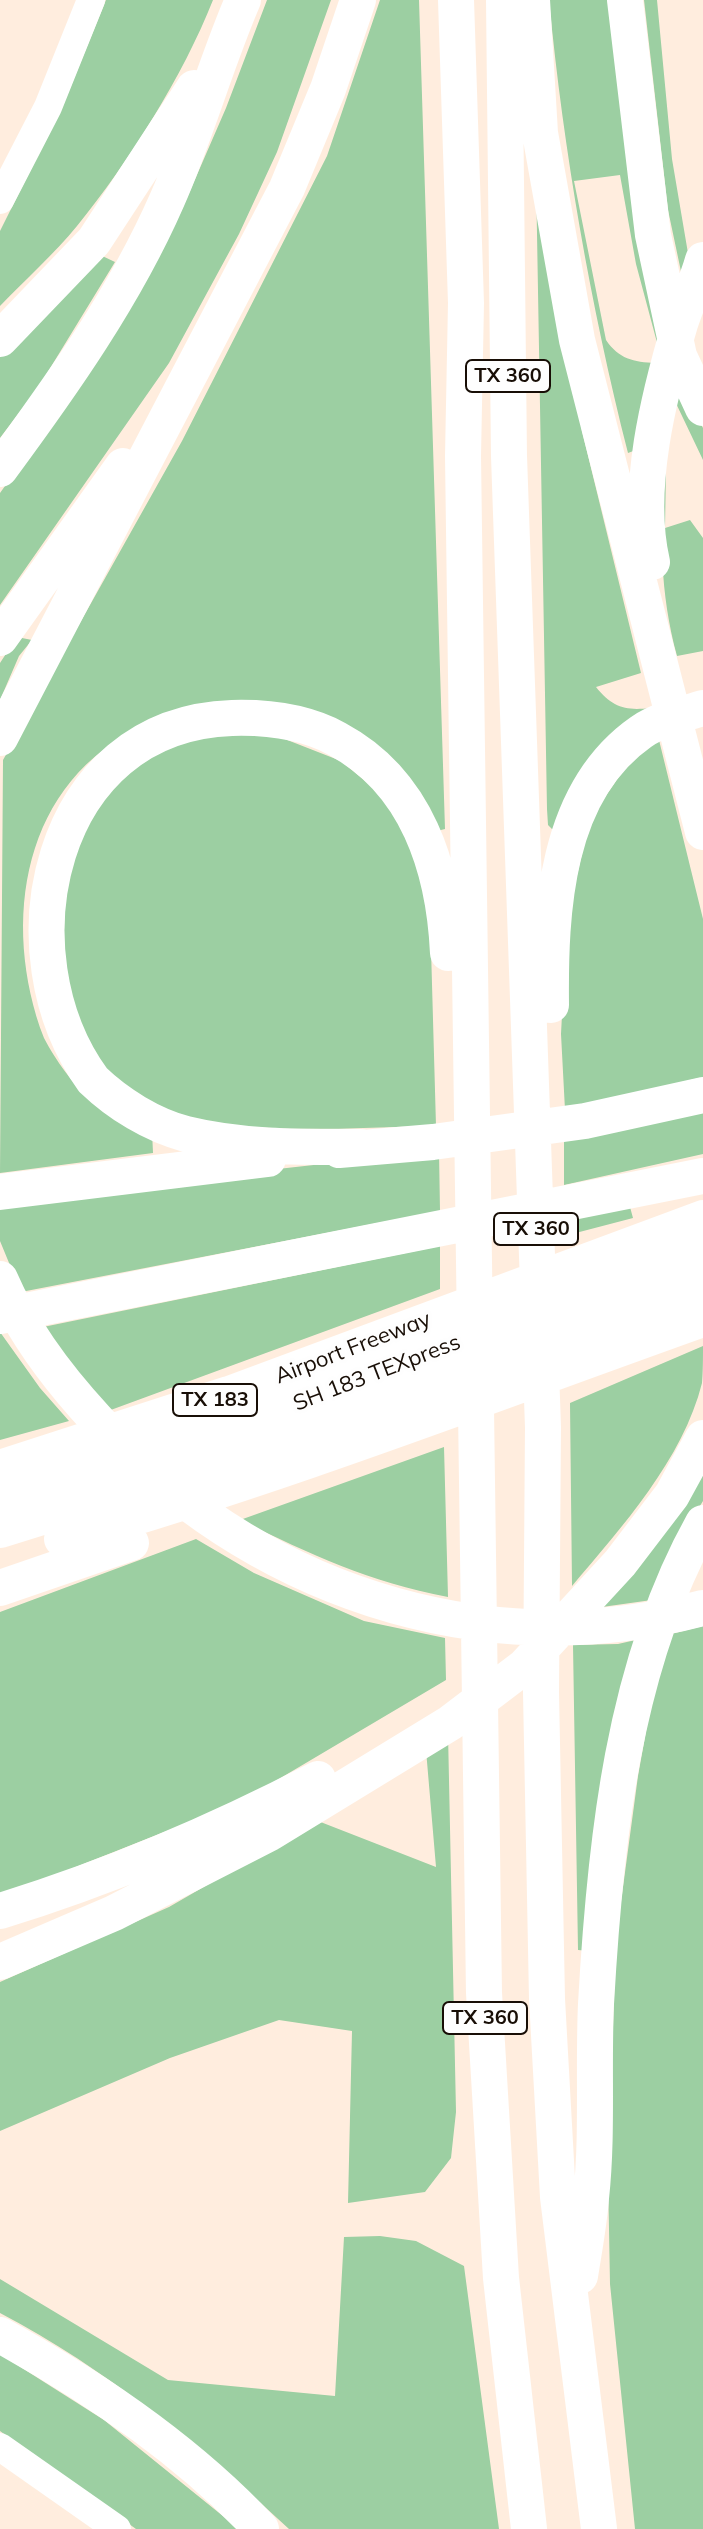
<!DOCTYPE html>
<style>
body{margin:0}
canvas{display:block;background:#ffedde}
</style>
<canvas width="703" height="2529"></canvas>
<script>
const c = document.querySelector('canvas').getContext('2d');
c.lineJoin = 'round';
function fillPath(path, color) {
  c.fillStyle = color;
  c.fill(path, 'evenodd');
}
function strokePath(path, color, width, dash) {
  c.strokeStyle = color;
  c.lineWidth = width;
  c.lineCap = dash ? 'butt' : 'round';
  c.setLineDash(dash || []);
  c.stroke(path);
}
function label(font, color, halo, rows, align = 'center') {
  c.font = font + ' Mulish,sans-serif';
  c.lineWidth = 8;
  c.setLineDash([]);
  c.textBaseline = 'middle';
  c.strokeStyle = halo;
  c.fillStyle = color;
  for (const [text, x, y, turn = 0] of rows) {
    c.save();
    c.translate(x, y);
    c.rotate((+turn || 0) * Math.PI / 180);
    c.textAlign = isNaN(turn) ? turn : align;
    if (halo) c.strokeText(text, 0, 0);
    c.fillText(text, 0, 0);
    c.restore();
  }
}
const green = new Path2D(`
 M106,0h107c-30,76 -84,162 -136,226 -23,28 -52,54 -77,80v-75l64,-128z
 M267,0h64l-54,152 -38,82 -70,129 -169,242v-112l118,-165 65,-121 43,-99z
 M380,0h39l26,829 -8,2 -103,-102 -189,-3c-123,53 -145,197 -101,312 11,21 30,49 49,62 18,12 40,21 59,31l1,22 -153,20 3,-413 179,-319 145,-285z
 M549,0h62l48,350 -23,-86 -16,-89 -46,6 32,159c13,19 27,22 50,23l-20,87 -8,3c-38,-150 -64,-299 -79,-453z
 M644,0h13l15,159 18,106 -7,16 -15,-71z
 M536,176l46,255 59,242 -45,14c16,20 29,24 54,21l-96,123 -6,-6 -1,-16z
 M96,253l19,9 -77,126 -38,50v-82z
 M677,379l26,49v32l-30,-63z
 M666,468l-1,60 25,-8 13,18v113l-26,5c-17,-63 -18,-123 -11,-188z
 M17,637l15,3 -13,16 -19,44v-37z
 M216,733l61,3 64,25 46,38 25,47 18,67 6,213c-76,1 -220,13 -286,-21 -37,-20 -63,-52 -89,-83l6,-185 28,-42 58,-42z
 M659,740l44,179v158l-138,33 -4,-76 6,-115 23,-100 39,-57z
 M703,1107v47l-139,31v-48z
 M439,1151l1,60 -419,81 -21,-51v-41z
 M630,1207l3,11 -65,17 -1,-15z
 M440,1246v43l-332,122 -65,-84z
 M0,1332l40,56 29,33 -69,19z
 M703,1346c0,11 0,26 -1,37 -19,76 -80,144 -130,203l-2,-183z
 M444,1447l4,150c-79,-15 -136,-42 -208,-77z
 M703,1471v30l-26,42 -18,56 -57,8z
 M196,1539l58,34 110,48 81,17 1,42 -206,122 -240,95v-285z
 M703,1626v903h-68l-25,-245 -2,-110 8,-235 22,-163 25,-140z
 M640,1639l-51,312 -11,-1 -5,-305 45,-1z
 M448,1733l8,379 -5,46 -26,34 -77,11 4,-172 -73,-11 -109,38 -170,73v-149l169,-75 149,-86 118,46 -10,-117z
 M380,2236l36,5 48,25 35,263h-210c-88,-82 -182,-160 -289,-216v-34l168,101 167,16 9,-159z
 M0,2354l104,66 135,109h-103l-136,-98z`);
const secondary = new Path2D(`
 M0,200l48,-93 43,-107
 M0,2447l117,82`);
const highway = new Path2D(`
 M456,0l10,303 -3,153 21,1537 17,285 28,251
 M504,0l5,456 34,971 -2,265 6,307 11,198 41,332
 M532,0l8,133 37,207 126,492
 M625,0l28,235 26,121 24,52
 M0,339l94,-98 100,-153
 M0,469c62,-84 125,-173 167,-269 29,-65 48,-135 76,-200
 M652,562c-17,-73 7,-167 28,-238 7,-22 17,-42 23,-64
 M0,638l123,-172
 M0,738l287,-550 41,-99 30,-89
 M551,1005c-1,-94 4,-213 90,-273 17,-12 42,-18 62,-24
 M361,1147c-58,0 -118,1 -175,-13 -34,-9 -68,-30 -93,-54 -93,-127 -46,-356 139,-362 35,-1 74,4 105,21 80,43 107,129 111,214
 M339,1150l94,-8 152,-21 118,-26
 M0,1192l268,-33
 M0,1279c22,51 58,99 96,140 152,168 384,249 607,189
 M0,1316l703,-140
 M0,1468l229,-74 474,-176
 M0,1500c241,-63 471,-164 703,-253
 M0,1530l276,-86 427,-160
 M62,1539c217,-62 428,-144 641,-220
 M0,1588l131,-45
 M0,1911c111,-34 216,-79 318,-132
 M0,1962l114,-49 156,-80 180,-110 75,-57 95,-103 52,-68 31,-57
 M580,2276c4,-26 9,-52 11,-78 7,-64 2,-130 5,-194 9,-162 27,-338 107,-481
 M0,2335c94,52 187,115 261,194`);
const shields = [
 [508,376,84],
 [536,1229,84],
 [215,1400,84],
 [485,2018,84]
];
const shieldNames = [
 ["TX 360",508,376],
 ["TX 360",536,1229],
 ["TX 183",215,1400],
 ["TX 360",485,2018]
];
const streetNames = [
 ["Airport Freeway",353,1348,-21],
 ["SH 183 TEXpress",377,1373,-21]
];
fillPath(green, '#9ccfa2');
strokePath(secondary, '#fff', 28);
strokePath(highway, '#fff', 36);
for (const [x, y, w] of shields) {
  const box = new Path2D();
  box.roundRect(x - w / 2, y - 16, w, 32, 6);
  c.fillStyle = '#fefefe';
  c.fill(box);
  strokePath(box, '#180e06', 2);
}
label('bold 20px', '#180e06', null, shieldNames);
label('22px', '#180e06', '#fefefe', streetNames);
</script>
